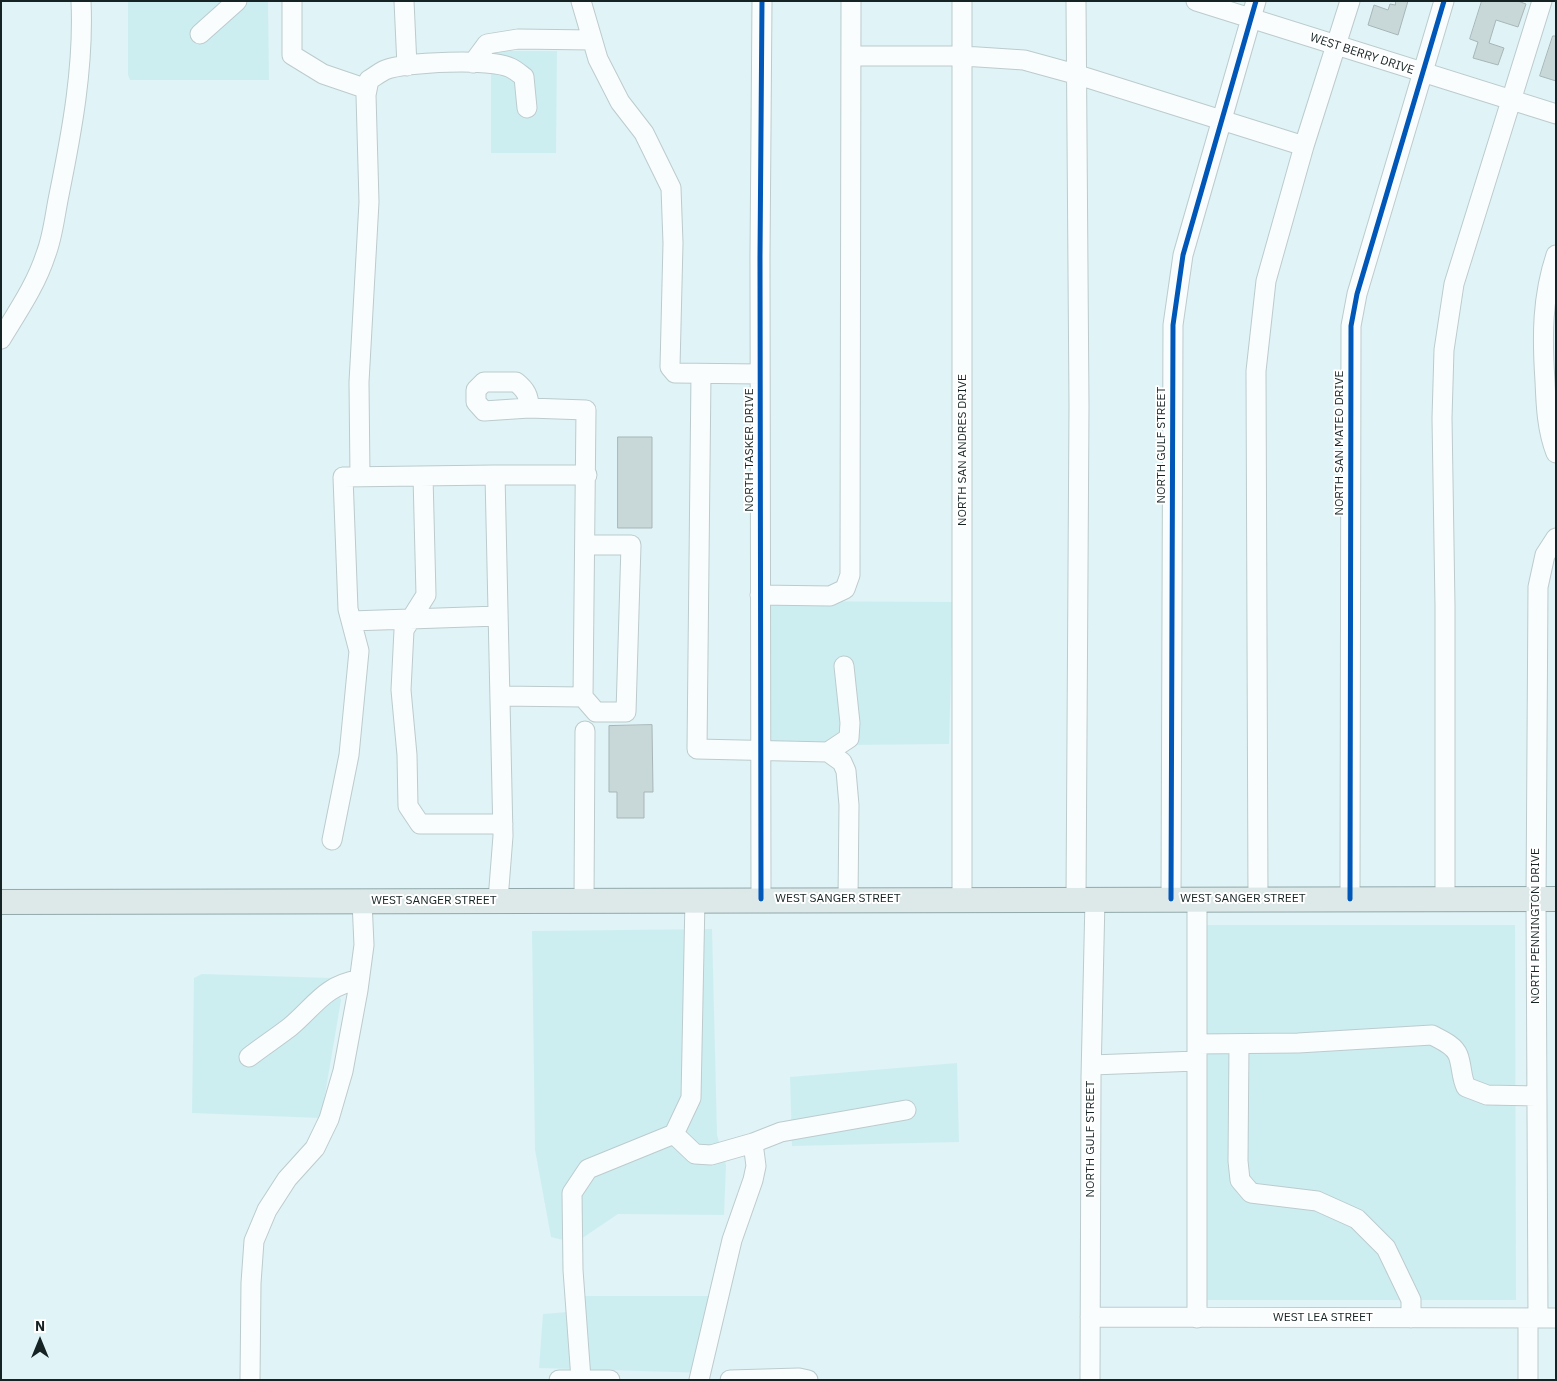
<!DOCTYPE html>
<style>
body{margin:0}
#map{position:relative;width:1557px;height:1381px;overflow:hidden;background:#e0f3f6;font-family:"IBM Plex Sans",sans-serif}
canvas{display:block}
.frame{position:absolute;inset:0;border:2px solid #162324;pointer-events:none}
.north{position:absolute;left:15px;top:1316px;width:50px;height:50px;-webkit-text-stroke:4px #fff;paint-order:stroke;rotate:0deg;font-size:14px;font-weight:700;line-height:20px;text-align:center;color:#162324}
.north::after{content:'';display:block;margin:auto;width:18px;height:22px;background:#162324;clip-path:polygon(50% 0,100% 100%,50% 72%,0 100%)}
</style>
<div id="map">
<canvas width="1557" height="1381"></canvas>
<div class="frame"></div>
<div class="north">N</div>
</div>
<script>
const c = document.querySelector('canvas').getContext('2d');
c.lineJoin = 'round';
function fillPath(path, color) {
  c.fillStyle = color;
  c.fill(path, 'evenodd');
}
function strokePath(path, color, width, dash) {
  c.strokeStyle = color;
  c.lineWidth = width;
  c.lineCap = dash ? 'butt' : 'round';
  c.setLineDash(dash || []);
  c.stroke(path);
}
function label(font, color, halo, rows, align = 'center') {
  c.font = font + ' "IBM Plex Sans",sans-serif';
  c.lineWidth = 4;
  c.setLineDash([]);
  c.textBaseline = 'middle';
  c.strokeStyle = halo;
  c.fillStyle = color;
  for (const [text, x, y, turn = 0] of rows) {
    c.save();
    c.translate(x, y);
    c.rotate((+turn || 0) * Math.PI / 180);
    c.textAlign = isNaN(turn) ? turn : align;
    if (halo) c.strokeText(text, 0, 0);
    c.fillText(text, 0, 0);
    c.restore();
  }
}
const built = new Path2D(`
 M128,1h140l1,79h-139l-2,-5z
 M491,51h66l-1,102h-65z
 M771,601l182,1 -4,142 -98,1 -81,-3z
 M1201,925h314l1,375h-314z
 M712,929l5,206 9,30 -2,50 -106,-1 -43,29 -24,-6 -16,-87 -3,-219z
 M202,974l130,4 9,22 -20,118 -129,-5 2,-135z
 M957,1063l2,79 -167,4 -2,-69z
 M566,1296h150l-8,77 -169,-5 4,-54 24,-2z`);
const building = new Path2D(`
 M1396,1h12l-10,34 -30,-10 6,-20 14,5 2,-6 5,1z
 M1482,1h36l8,3 -8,23 -22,-7 -7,23 15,5 -6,17 -25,-7 5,-16 -8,-3z
 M1553,36h3v45l-16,-5z
 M618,437h34v91h-34z
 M652,725l1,67h-9v26h-27v-26h-8v-66z`);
const minor = new Path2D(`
 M292,1v54l31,19 44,15
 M404,1l3,65
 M581,1l17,58 22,43 24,31 27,55 2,55 -3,124 5,6 85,1
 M962,1v898
 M1076,1l3,405 -3,493
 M1196,1l360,113
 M200,34l37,-33
 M851,56h112l61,4 51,14 229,72
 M473,63l14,-19 31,-5 74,1
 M1556,255c-14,42 -14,82 -11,126 1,25 2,49 11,72
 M1,339c17,-28 35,-54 45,-85 7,-18 9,-40 13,-59 13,-64 25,-129 22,-194
 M701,374l-4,375 131,3 21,-14 1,-15 -6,-57
 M495,475h92
 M423,476l3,119 -22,35 -3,60 6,65 1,51 12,18h83
 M360,477l-1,-95 10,-180 -3,-107 3,-15c5,-3 10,-7 16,-10 20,-8 107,-12 126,-2 4,2 9,6 13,9l3,31
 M760,595l70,1 15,-7 5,-14 1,-574
 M351,621l147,-5
 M500,696l83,1 3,-287 -57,-2 -45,3 -8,-9v-12l8,-8h32c10,8 13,14 13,26
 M583,697l13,15h30l5,-167h-45
 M828,752l14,10 4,9 3,34 -1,94
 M332,840l17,-85 10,-104 -11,-42 -5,-132 152,-2 8,361 -5,64
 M761,899l-1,-642 2,-256
 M1171,899l2,-574 10,-70 73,-254
 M1197,899v419
 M1258,899l-2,-528 10,-90 38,-135 46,-145
 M1350,899l1,-573 6,-32 87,-293
 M1445,899v-293l-3,-188 2,-68 10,-66 88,-283
 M584,900l1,-169
 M1197,1044l101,-1 134,-8c9,5 22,10 26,20 4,10 3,22 8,32l21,8 50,1
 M1239,1044l-1,117 2,19 11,13 66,8 40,18 29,29 25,52v18
 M249,1057c13,-10 28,-20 41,-30 25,-21 35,-42 69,-47
 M1092,1065l105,-4
 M674,1134l21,20 16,1 42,-12 28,-11 125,-22
 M1090,1317l466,1
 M1538,1318l-2,-419 2,-312 7,-32 11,-17
 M1528,1319v61
 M581,1379l-8,-109 -1,-77 16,-24 86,-35 17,-36 4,-199
 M250,1380l1,-97 3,-42 13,-31 20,-31 28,-31 14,-29 14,-48 15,-81 6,-45 -2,-44
 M559,1380h51
 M699,1380l33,-140 21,-60 3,-14 -3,-23
 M730,1380l69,-2 9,2
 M1090,1380l1,-303 4,-178`);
const major = new Path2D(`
 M1,902l1555,-3`);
const cycleway = new Path2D(`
 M761,899l-1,-642 2,-256
 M1171,899l2,-574 10,-70 73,-254
 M1350,899l1,-573 6,-32 87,-293`);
const streetNames = [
 ["WEST BERRY DRIVE",1362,54,18],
 ["NORTH SAN MATEO DRIVE",1340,443,-90],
 ["NORTH GULF STREET",1162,445,-90],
 ["NORTH TASKER DRIVE",750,450,-90],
 ["NORTH SAN ANDRES DRIVE",963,450,-90],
 ["WEST SANGER STREET",838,899],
 ["WEST SANGER STREET",1243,899],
 ["WEST SANGER STREET",434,901],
 ["NORTH PENNINGTON DRIVE",1536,926,-90],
 ["NORTH GULF STREET",1091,1139,-90],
 ["WEST LEA STREET",1323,1318]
];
fillPath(built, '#cdeef1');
fillPath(building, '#c8d8d9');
strokePath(building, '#a7b5b7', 1);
strokePath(minor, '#bccbcd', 21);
strokePath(major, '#92a9ab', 26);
strokePath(minor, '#fafdfe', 19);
strokePath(major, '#dde8e9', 24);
strokePath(cycleway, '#0057b8', 5);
label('12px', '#162324', '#fff', streetNames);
</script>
